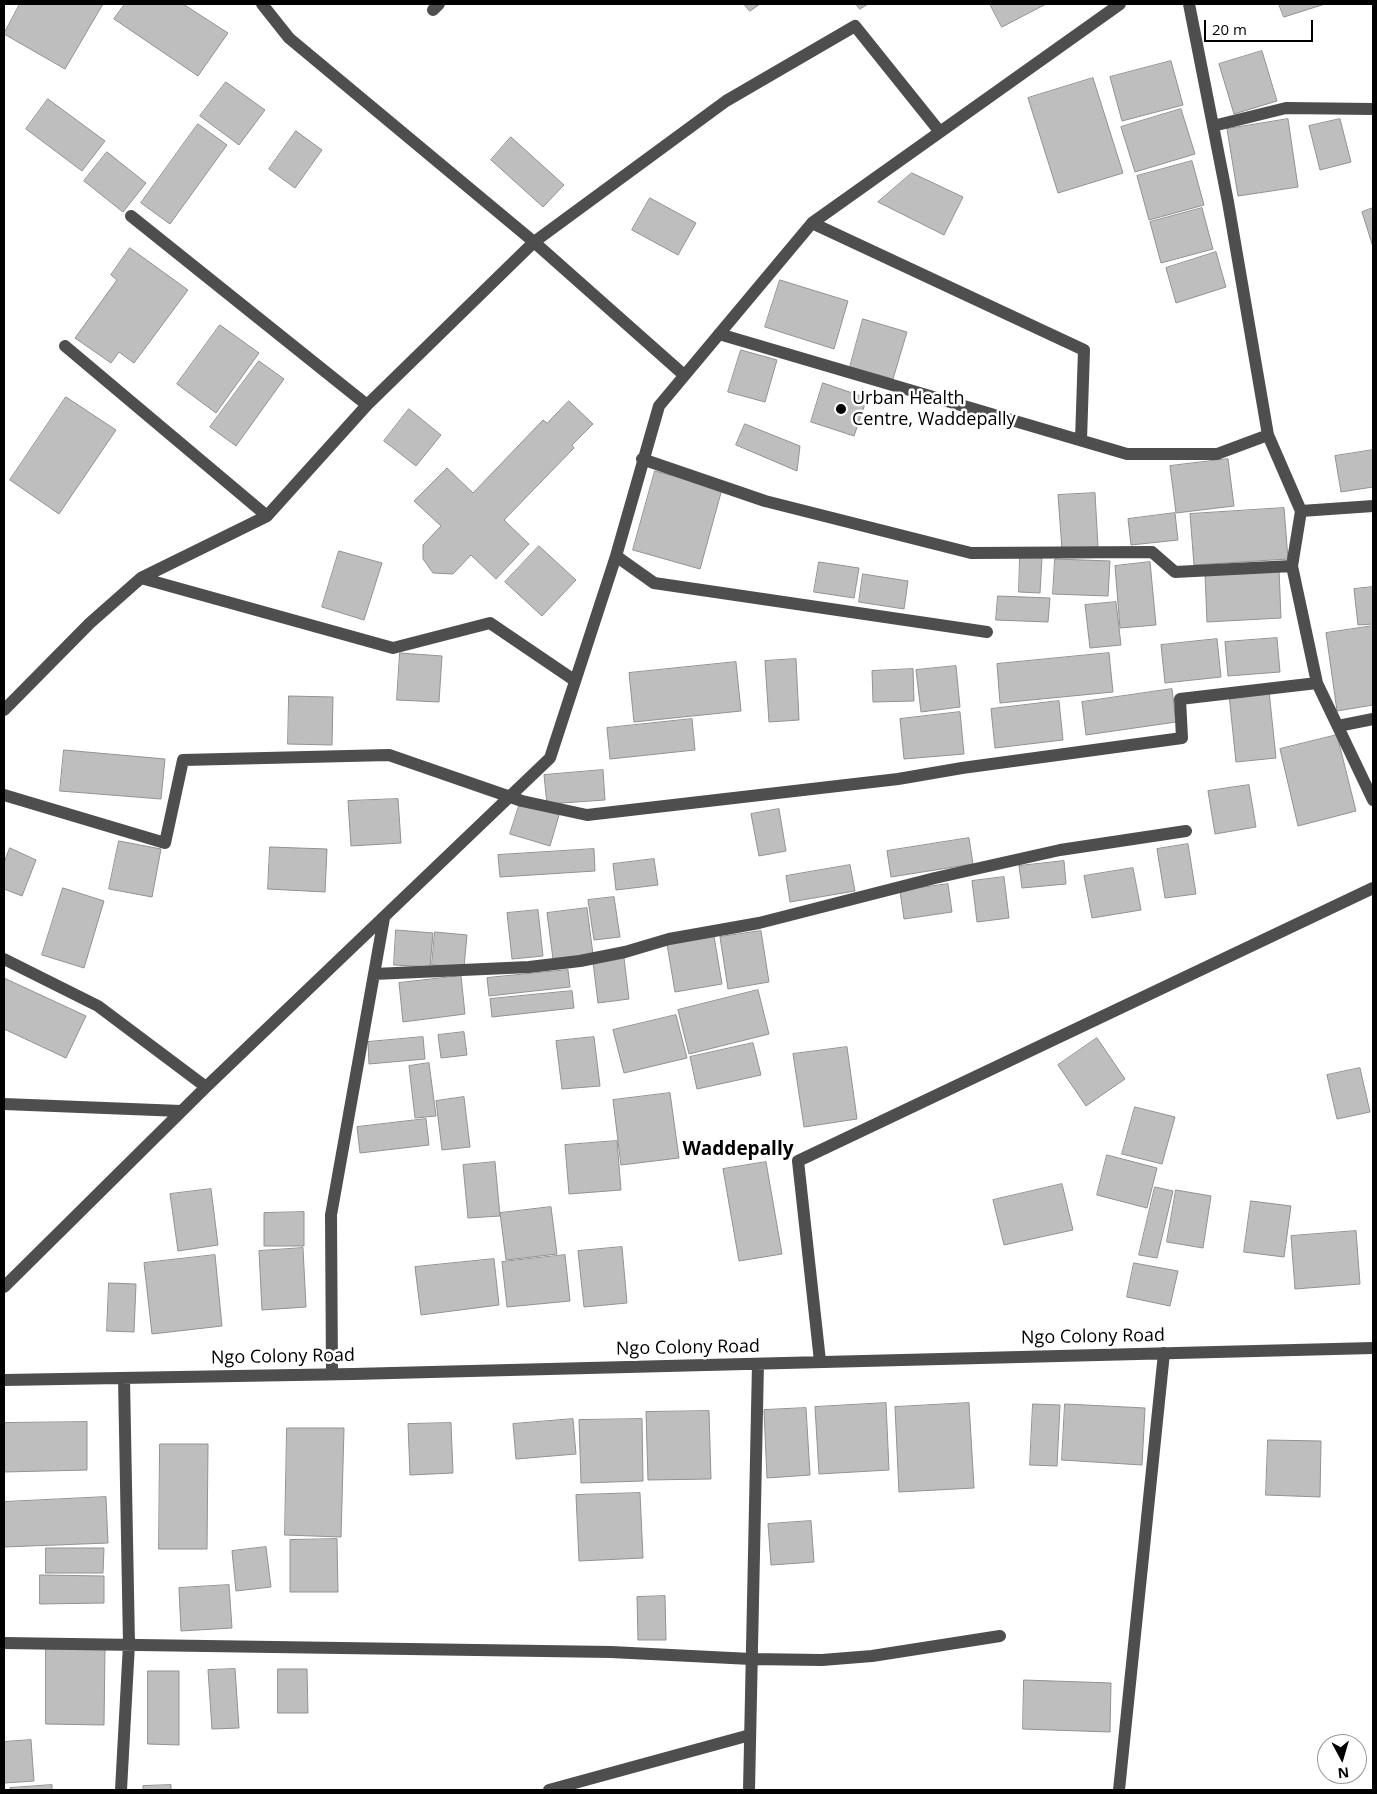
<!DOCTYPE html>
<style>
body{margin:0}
#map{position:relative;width:1377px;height:1794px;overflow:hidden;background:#fff;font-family:"Open Sans",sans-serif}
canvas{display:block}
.frame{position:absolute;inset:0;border:5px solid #000;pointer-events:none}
.north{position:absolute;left:1317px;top:1734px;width:50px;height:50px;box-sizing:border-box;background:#fff;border:1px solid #999;border-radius:50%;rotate:174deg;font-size:14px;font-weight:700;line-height:20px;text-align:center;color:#000}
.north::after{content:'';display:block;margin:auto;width:18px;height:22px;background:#000;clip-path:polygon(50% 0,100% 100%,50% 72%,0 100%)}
.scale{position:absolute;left:1204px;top:20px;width:109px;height:22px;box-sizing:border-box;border:2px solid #000;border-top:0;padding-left:6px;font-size:15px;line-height:18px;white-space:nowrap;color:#000;-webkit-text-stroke:4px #fff;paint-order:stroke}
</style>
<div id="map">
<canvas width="1377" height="1794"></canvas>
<div class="frame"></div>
<div class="north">N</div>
<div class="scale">20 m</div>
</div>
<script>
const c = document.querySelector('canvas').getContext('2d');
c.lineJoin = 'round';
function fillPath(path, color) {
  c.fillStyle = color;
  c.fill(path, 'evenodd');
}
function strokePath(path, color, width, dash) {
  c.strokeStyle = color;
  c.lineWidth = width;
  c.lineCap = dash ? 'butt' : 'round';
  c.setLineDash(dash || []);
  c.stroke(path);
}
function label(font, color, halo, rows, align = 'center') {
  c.font = font + ' "Open Sans",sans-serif';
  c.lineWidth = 5;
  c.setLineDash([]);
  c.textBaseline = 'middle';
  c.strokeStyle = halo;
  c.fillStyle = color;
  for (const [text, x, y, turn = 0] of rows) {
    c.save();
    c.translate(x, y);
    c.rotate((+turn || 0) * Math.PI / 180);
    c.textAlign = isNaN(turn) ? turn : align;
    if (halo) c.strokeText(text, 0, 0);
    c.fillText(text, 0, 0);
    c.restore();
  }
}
const building = new Path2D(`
 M20,4h83l-38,65 -61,-35z
 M125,4h58l45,29 -30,43 -84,-57z
 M744,4h16l-10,7z
 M856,4h12l-8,5z
 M990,4h56l-44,23z
 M1279,4h46l-41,13z
 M1262,51l15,50 -43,13 -15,-50z
 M1171,61l12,44 -61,16 -12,-44z
 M1093,78l30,95 -65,20 -30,-95z
 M226,82l39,28 -26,35 -39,-29z
 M48,99l57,42 -23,30 -56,-42z
 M1181,109l14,45 -60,18 -14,-45z
 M1288,119l10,68 -60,9 -11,-67z
 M1340,119l11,43 -31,8 -11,-44z
 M198,124l29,21 -57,79 -29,-21z
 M296,131l26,19 -27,38 -26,-19z
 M511,137l53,48 -21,22 -52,-47z
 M107,152l39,31 -23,29 -39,-31z
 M1192,161l12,44 -55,15 -12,-44z
 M912,173l51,24 -19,38 -66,-33z
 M650,198l46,25 -18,32 -46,-25z
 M1202,208l11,41 -52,14 -11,-41z
 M1373,208v39l-11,-35z
 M130,248l58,42 -54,73 -15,-11 -8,11 -36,-25 42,-58 -6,-5z
 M1216,252l10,35 -50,16 -10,-35z
 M780,280l68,21 -14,48 -69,-22z
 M863,319l44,13 -14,47 -43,-12z
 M220,325l39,28 -43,60 -39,-29z
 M741,350l36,10 -12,42 -37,-10z
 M259,361l25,18 -48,67 -26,-19z
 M823,383l44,15 -13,38 -43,-14z
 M66,397l50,33 -57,84 -49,-34z
 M569,401l24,23 -21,21 2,3 -70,72 25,24 -33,35 -25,-24 -18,19 -20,-1 -10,-14v-14l18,-19 -27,-25 33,-33 26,25 70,-73 4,3z
 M409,409l32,26 -25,31 -32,-25z
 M745,424l55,22 -3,25 -61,-26z
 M1373,450v37l-32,5 -6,-36z
 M1228,459l6,47 -58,7 -6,-47z
 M655,471l67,18 -22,80 -67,-19z
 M1095,493l3,54 -36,2 -4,-54z
 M1284,508l4,51 -94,6 -4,-51z
 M1175,513l3,27 -47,5 -3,-26z
 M539,546l37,34 -34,36 -37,-34z
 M339,551l43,12 -18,57 -42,-13z
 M1020,557h22l-2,36 -21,-1z
 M1055,559l55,2 -2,35 -55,-2z
 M819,562l40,6 -5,30 -40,-6z
 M1150,562l6,63 -36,3 -5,-62z
 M1279,569l2,49 -74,4 -2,-49z
 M863,574l45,7 -4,28 -45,-7z
 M1373,587v37l-15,1 -4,-36z
 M998,596l52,2 -2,24 -52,-2z
 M1116,602l5,43 -31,3 -5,-43z
 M1373,626v79l-36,6 -11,-78z
 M1277,638l3,34 -52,4 -3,-34z
 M1217,639l4,38 -56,6 -4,-38z
 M400,653l42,3 -3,46 -42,-2z
 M1109,653l4,39 -113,11 -3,-39z
 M796,659l3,61 -30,2 -4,-61z
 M736,662l5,49 -107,11 -5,-49z
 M956,666l4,41 -39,5 -5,-42z
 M913,669l1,32 -41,1 -1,-31z
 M1172,689l4,33 -90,13 -4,-33z
 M1269,691l7,67 -40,4 -7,-67z
 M289,696l44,1 -1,48 -44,-1z
 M1059,701l4,39 -68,8 -4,-39z
 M960,712l4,42 -60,5 -4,-40z
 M692,719l3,31 -85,9 -3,-31z
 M1337,735l19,76 -58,15 -18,-77z
 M64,750l101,9 -4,40 -101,-8z
 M603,770l2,30 -58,4 -3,-29z
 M1249,785l7,42 -41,7 -7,-43z
 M398,799l3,44 -50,3 -3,-45z
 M520,803l39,12 -9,31 -40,-12z
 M779,809l7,42 -27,5 -8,-42z
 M969,838l4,26 -82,13 -4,-26z
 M119,841l42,8 -9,48 -43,-8z
 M1188,844l8,50 -31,4 -8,-49z
 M270,847l57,2 -2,43 -57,-3z
 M10,848l26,12 -14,36 -18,-7v-26z
 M594,849l1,22 -95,6 -2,-22z
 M654,859l4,26 -42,5 -3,-26z
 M1064,861l2,23 -44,4 -3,-22z
 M850,865l5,26 -65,11 -4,-26z
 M1133,868l8,42 -49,8 -8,-42z
 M1004,877l5,41 -32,4 -5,-41z
 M948,884l4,28 -48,7 -4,-28z
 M63,888l41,13 -20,67 -42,-13z
 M614,897l6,40 -26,3 -6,-40z
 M587,908l6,46 -40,5 -6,-46z
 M538,910l5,46 -31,3 -5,-46z
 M396,930l37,3 -3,34 -36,-2z
 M761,931l8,51 -41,7 -8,-52z
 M435,932l32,3 -3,32 -32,-2z
 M714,936l8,48 -47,8 -8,-48z
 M624,958l5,41 -31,4 -5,-41z
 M568,970l2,17 -81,9 -2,-18z
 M461,976l4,38 -62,8 -4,-39z
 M4,978l82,38 -20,42 -62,-29z
 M758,990l11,44 -80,20 -11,-44z
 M572,991l2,17 -82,9 -2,-18z
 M676,1015l11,43 -63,15 -11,-43z
 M464,1032l3,23 -26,3 -3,-23z
 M423,1037l2,22 -56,5 -1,-22z
 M594,1037l6,49 -38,3 -6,-48z
 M1097,1038l28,41 -39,27 -28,-41z
 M753,1043l8,32 -64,14 -7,-32z
 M847,1047l10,72 -53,8 -11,-73z
 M429,1063l7,53 -21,2 -6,-52z
 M1360,1068l10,44 -33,7 -10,-44z
 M670,1093l9,65 -58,7 -8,-65z
 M464,1097l6,50 -28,3 -6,-49z
 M1135,1107l40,10 -13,47 -40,-10z
 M426,1119l3,26 -69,8 -3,-26z
 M617,1141l4,49 -52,4 -4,-49z
 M1107,1155l50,13 -10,40 -50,-13z
 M495,1162l5,54 -32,2 -5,-53z
 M766,1162l16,92 -43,7 -16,-92z
 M1062,1184l11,46 -69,15 -11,-45z
 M1155,1187l18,4 -16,67 -18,-3z
 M211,1189l7,56 -40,6 -8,-57z
 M1176,1190l35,6 -8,52 -36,-6z
 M1251,1201l40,5 -7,51 -40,-5z
 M551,1207l6,47 -51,6 -6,-47z
 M304,1212v34h-40v-33z
 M1356,1231l4,53 -65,5 -4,-53z
 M622,1247l5,56 -43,4 -6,-56z
 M303,1248l3,59 -44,3 -3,-59z
 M215,1255l7,71 -70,8 -8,-71z
 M565,1255l5,46 -63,6 -5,-45z
 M494,1259l5,46 -78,10 -6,-48z
 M1134,1263l44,8 -8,35 -43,-9z
 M109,1283l27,1 -2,48 -27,-1z
 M886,1403l3,67 -70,4 -4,-67z
 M969,1403l5,85 -75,4 -4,-85z
 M1033,1404l27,1 -3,61 -27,-1z
 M1065,1404l80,4 -3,57 -80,-5z
 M806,1408l4,67 -43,3 -3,-68z
 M709,1411l2,68 -63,1 -2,-68z
 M573,1419l3,35 -60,5 -3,-35z
 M642,1419l1,62 -62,2 -2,-63z
 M87,1422v48l-83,2v-49z
 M451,1423l2,50 -43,2 -2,-51z
 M287,1428h57l-3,109 -56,-2z
 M1268,1440l53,1 -1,56 -54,-2z
 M160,1444h48l-1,105h-48z
 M640,1493l3,65 -64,3 -3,-66z
 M106,1497l2,46 -104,4v-45z
 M811,1521l3,41 -43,3 -3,-41z
 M337,1539l1,53h-48v-52z
 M266,1547l5,40 -35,4 -4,-40z
 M46,1548h58l-1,25h-57z
 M40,1575l64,1v27l-64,1z
 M229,1585l3,43 -51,3 -2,-43z
 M665,1596l1,44h-28l-1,-43z
 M46,1649h59l-1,76 -58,-1z
 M235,1669l4,59 -27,1 -4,-59z
 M278,1669h29l1,44h-30z
 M148,1671h31v74l-31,-1z
 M1024,1680l87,3 -1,49 -87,-3z
 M31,1740l3,41 -30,2v-41z
 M52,1785v5h-42v-2z
 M171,1785v5h-28v-4z`);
const minor = new Path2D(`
 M262,4l27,34 245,204 150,133
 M1189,4l39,198 40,233 33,76 -9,55 25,117 56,117
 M433,10l6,-6
 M1213,126l73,-18 87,1
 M131,216l236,189
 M812,223l272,127 -3,90
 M719,334l408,120h90l51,-19
 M65,346l202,170
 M642,459l123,42 206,52 181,-1 23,20 117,-6
 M1301,511l72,-5
 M616,556l38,27 333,49
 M141,578l252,70 97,-25 84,57
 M4,710l86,-87 51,-45 126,-62 100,-111 167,-163 192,-141 129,-75 85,106
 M1338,726l35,-7
 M4,795l161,48 18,-83 206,-5 133,46 65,14 311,-36 64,-11 220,-30 -2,-39 137,-16
 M4,959l94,47 108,81
 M374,974l155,-7 51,-6 45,-9 44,-13 90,-16 176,-45 125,-28 126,-19
 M4,1104l177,7
 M4,1287l202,-200 344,-329 66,-202 43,-150 153,-183 308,-219
 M820,1361l-22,-200 575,-273
 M332,1374l-1,-159 53,-297
 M4,1380l349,-6 1020,-26
 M4,1643l607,9 140,7 71,1 50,-4 128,-20
 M121,1790l8,-146 -5,-266
 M549,1790l201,-55
 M749,1790l9,-426
 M1119,1790l45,-437`);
const markers = [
 [841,409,6,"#000"]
];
const poiNames = [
 ["Urban Health",852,399],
 ["Centre, Waddepally",852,420]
];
const streetNames = [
 ["Ngo Colony Road",1093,1337,-1],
 ["Ngo Colony Road",688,1348,-1],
 ["Ngo Colony Road",283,1357,-1]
];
const neighbourhoodNames = [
 ["Waddepally",738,1150]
];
fillPath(building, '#bebebe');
strokePath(building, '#929292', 1);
strokePath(minor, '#4e4e4e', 12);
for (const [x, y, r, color] of markers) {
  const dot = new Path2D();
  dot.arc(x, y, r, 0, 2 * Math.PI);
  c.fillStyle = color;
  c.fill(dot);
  strokePath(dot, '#fff', 2);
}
label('18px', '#000', '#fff', poiNames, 'left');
label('18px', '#000', '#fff', streetNames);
label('bold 19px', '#000', '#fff', neighbourhoodNames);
</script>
